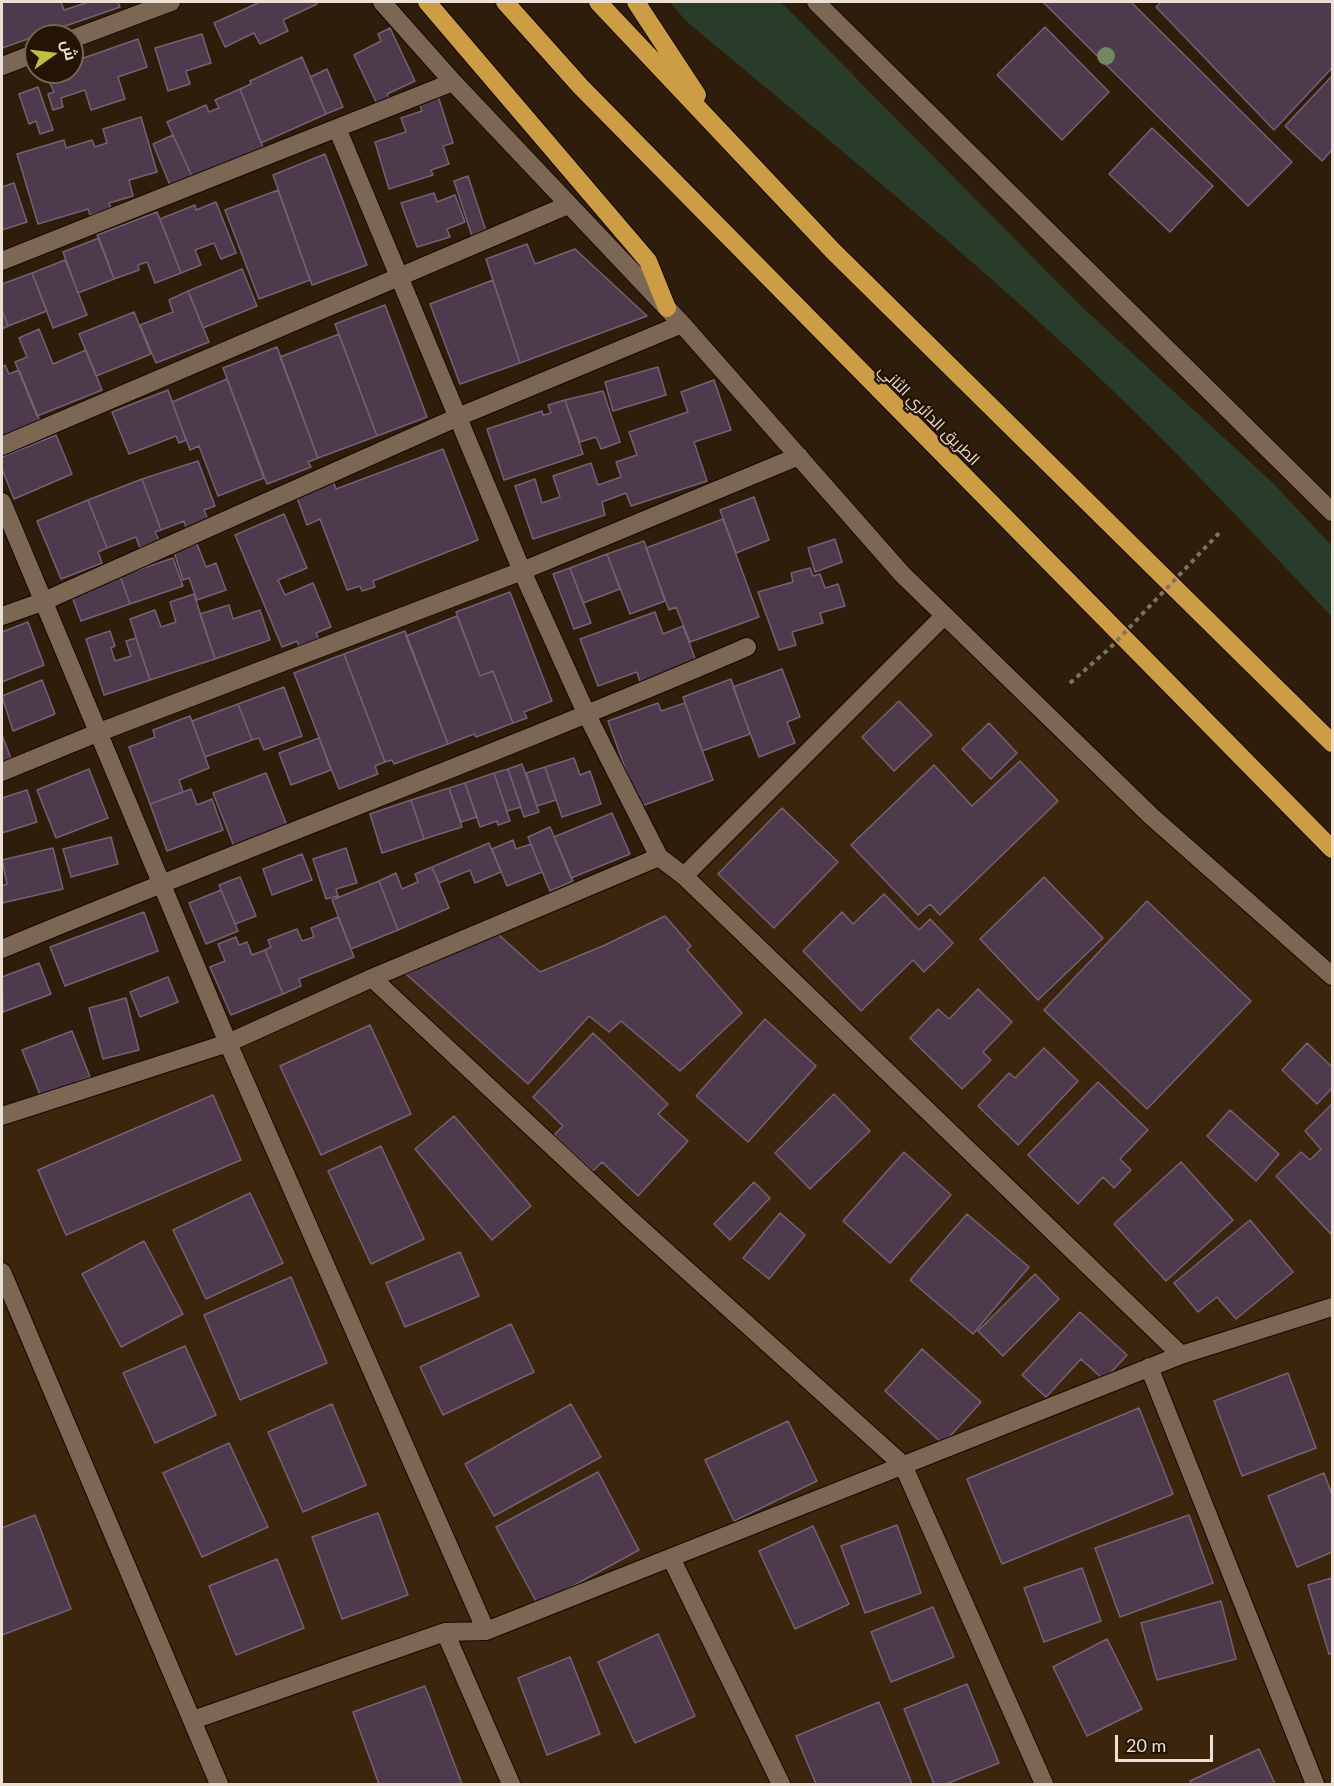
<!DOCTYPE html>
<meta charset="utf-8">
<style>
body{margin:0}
#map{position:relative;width:1334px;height:1786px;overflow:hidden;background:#2e1d0b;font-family:Lato,Cairo,sans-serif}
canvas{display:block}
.frame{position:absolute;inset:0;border:3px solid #ece0d5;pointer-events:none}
.north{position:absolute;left:24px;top:24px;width:60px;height:60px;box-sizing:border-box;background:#241403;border:2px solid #746657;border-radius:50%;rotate:76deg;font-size:16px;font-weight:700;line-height:24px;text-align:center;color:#ece0d5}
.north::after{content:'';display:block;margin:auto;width:21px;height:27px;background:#bfbe42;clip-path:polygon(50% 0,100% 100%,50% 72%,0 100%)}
.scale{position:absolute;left:1115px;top:1735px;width:98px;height:27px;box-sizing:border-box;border:3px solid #ece0d5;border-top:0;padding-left:8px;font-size:18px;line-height:21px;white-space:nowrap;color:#ece0d5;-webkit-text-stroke:4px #241403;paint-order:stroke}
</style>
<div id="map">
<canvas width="1334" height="1786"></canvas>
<div class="frame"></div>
<div class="north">ش</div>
<div class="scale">20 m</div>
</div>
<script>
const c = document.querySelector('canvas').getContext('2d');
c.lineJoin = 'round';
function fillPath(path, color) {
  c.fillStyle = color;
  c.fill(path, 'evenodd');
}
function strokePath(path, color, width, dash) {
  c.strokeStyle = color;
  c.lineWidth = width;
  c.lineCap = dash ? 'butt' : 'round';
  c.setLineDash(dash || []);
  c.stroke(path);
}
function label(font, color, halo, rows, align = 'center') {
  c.font = font + ' Lato,Cairo,sans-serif';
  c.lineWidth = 5;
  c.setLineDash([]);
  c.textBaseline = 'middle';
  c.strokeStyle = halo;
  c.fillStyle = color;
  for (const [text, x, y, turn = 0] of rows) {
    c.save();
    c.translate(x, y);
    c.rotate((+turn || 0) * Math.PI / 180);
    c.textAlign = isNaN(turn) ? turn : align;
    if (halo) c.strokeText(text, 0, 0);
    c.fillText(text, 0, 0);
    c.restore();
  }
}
const built = new Path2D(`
 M944,616l388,360v808h-1330v-668l226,-73 431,-186 25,18z`);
const green = new Path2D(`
 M670,2h111l300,304 192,177 59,63v71c-80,-85 -161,-172 -247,-253 -128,-120 -265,-231 -399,-343z`);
const building = new Path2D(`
 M2,2h59l3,8 25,-8h29l2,5 -118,41z
 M260,2h56l1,2 -34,16 5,11 -28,13 -6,-11 -29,14 -11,-24z
 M1043,2h88l161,160 -44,44z
 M1161,2h171v66l-58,62 -118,-123z
 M1045,27l64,65 -47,48 -65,-65z
 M390,28l25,53 -28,13 3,6 -12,6 -24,-51 27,-14 -3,-7z
 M202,34l9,29 -25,8 4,13 -22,7 -13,-43z
 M138,39l9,28 -29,10 7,22 -34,11 -6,-20 -24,8 2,9 -10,3 -5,-16 6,-2 -9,-20h27v-10z
 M302,57l24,57 -65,29 -21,-54 11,-5 -1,-3z
 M327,69l16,38 -17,7 -16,-37z
 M1332,76v74l-10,11 -37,-35z
 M38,87l15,43 -13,4 -4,-13 -7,3 -10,-30z
 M240,89l24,61 -70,31 -27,-59 39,-17 3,7 10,-4 -4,-8z
 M438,96l15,47 -10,3 6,18 -18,6 2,5 -44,14 -14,-47 31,-10 -5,-14 21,-7 -3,-9z
 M141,117l16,55 -28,8 4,16 -24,7 2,6 -21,6 -2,-6 -50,15 -21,-70 47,-14 2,8 26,-8 3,7 12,-4 -4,-14z
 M1152,128l61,58 -43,46 -61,-58z
 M173,135l21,46 -22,9 -19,-46z
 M325,154l42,111 -55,20 -39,-110z
 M468,176l19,58 -14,5 -19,-58z
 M14,183l13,39 -25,8v-43z
 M278,190l32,90 -51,19 -34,-89z
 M434,193l3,9 18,-7 10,27 -18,7 3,8 -33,10 -16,-44z
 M216,202l20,51 -15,6 -7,-16 -19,7 6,15 -20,8 -21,-54 35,-14 1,5z
 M157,212l24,61 -26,10 -8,-21 -9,3 1,5 -25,9 -17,-44z
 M99,238l15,41 -36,14 -15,-41z
 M527,244l8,20 40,-15 72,67 -127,47 -34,-104z
 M65,260l22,55 -34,13 -21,-55z
 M242,269l15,37 -54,22 -15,-37z
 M32,273l15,38 -39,15 -6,-16v-26z
 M493,280l27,83 -60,21 -30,-80z
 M188,291l21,51 -53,21 -16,-38 33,-13 -4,-12z
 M385,305l42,112 -50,19 -42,-112z
 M2,310l6,16 -6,3z
 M134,312l17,42 -55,22 -17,-42z
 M39,329l14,35 33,-14 16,40 -65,26 -22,-54 12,-5 -8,-19z
 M339,334l38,102 -59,22 -38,-101z
 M277,347l41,111 -10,4 3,5 -44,17 -44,-116z
 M5,365l4,9 10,-4 23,56 -40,17v-76z
 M658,367l8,28 -53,16 -8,-29z
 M227,379l37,99 -46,18 -19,-50 -9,4 -18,-48z
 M714,380l17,50 -37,12 13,39 -76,25 -5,-13 -24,9 3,13 -72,24 -18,-53 20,-7 7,24 18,-6 -7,-21 38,-13 7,22 23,-8 -5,-15 21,-7 -8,-23 59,-20 -7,-20z
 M168,390l18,50 -7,3 -3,-7 -47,18 -17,-42z
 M603,391l17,51 -19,7 -5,-12 -16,5 -15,-42z
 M565,400l18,54 -79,26 -17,-51 55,-18 1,4 8,-2 -3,-8z
 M56,435l16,39 -58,25 -12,-30v-12z
 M443,449l35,91 -105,41 2,6 -13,4 -2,-5 -13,4 -27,-71 -13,6 -11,-30 37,-14 3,8z
 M198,461l17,45 -11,4 6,15 -22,9 -4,-13 -23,9 -19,-51z
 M142,479l19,51 -6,2 4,8 -19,8 -4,-11 -29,11 -19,-48z
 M754,497l15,43 -33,13 -16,-43z
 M88,500l19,48 -9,4 4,11 -41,16 -24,-58z
 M284,514l23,54 -29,12 7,15 28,-12 18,44 -15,6 5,11 -20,8 -4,-11 -15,6 -47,-112z
 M723,519l36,98 -69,25 -14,-35 -7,3 -23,-62z
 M835,539l7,23 -27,10 -7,-24z
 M644,541l21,60 -35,13 -23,-60z
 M197,544l9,23 10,-4 10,27 -29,10 -8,-22 -6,2 -9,-28z
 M607,554l13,35 -37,14 -13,-35z
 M173,558l10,28 -53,18 -10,-28z
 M570,568l21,55 -17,6 -21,-55z
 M810,568l3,8 7,-2 5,14 13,-4 7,22 -25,7 3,10 -31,9 4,13 -17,5 -21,-58 35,-10 -2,-9z
 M120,576l10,28 -49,17 -10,-27z
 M510,592l42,109 -28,11 3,6 -14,5 -20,-52 -13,5 -24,-64z
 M194,594l21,65 -65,21 -20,-61 25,-9 6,17 15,-5 -6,-20z
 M229,605l4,14 27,-9 10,30 -55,19 -15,-45z
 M655,612l8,22 20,-8 13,35 -56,21 -3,-10 -39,14 -18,-47z
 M457,616l23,60 13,-5 20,52 -37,14 -2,-3 -26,10 -42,-108z
 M28,622l16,43 -42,17v-50z
 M110,631l5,15 -4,2 4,13 16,-5 -5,-15 10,-3 14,42 -46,15 -18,-56z
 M405,631l43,113 -54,20 -2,-4 -7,2 -41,-108z
 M344,654l41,108 -10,4 3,8 -39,15 -45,-116z
 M782,669l18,48 -13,5 8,21 -36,14 -26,-70z
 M731,679l19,55 -48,17 -19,-54z
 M42,680l13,34 -42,17 -11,-35z
 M284,687l18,49 -38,14 -5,-12 -7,2 -14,-36z
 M899,701l33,34 -38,36 -32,-34z
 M658,703l3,8 24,-8 28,77 -74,27 -31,-86z
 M238,704l14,36 -47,17 -13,-36z
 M190,716l19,52 -30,12 4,12 -33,12 -21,-57 26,-10 -2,-7z
 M989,723l28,30 -26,26 -29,-30z
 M2,735l11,29 -11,5z
 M319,738l12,32 -40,15 -12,-32z
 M574,758l6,17 10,-4 11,33 -39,13 -17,-50z
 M1020,761l38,40 -118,114 -10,-11 -12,11 -67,-70 83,-80 38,41z
 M522,764l17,48 -15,5 -16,-48z
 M545,767l11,33 -19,6 -11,-33z
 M89,769l19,49 -52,20 -19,-48z
 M508,769l13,38 -14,4 -13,-38z
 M266,773l22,55 -53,21 -22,-56z
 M494,773l16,48 -12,4 -1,-4 -17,6 -15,-44z
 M465,783l12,34 -16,5 -12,-34z
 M449,788l13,39 -38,12 -13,-39z
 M191,789l6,16 15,-6 11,31 -56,21 -17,-47z
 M27,790l10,32 -35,11v-35z
 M411,800l13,39 -42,14 -12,-39z
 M782,808l56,54 -64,66 -56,-54z
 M612,813l18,41 -59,24 -17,-41z
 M550,827l23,54 -23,10 -22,-54z
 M111,837l7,27 -47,13 -8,-28z
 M513,840l3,9 15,-5 11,28 -35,14 -15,-37z
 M489,843l12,29 -26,11 -5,-13 -31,13 -7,-16z
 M53,848l10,41 -61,14v-17l5,-2 -5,-24z
 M346,848l11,35 -21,6 2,7 -12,3 -13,-40z
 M302,854l10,26 -40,15 -9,-26z
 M432,867l17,41 -51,22 -19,-49 17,-8 6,16 16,-7 -3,-8z
 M240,877l16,39 -21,8 -16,-39z
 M1044,877l59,61 -65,62 -58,-61z
 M379,881l19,49 -47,19 -19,-49z
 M221,890l17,41 -32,13 -17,-41z
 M884,894l35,36 11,-11 23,24 -29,29 -11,-12 -52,51 -58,-60 39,-39 11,12z
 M1147,901l104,100 -104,108 -103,-99z
 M144,912l14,39 -93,35 -15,-39z
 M665,916l26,30 -4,4 55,63 -62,58 -59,-50 -12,11 -20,-16 -61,68 -122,-110 92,-40 42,38 65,-27z
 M338,917l16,40 -55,22 2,7 -18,8 -18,-44 6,-3 -3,-7 29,-11 5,12 12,-4 -3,-9z
 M236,937l3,8 8,-3 5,13 13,-5 18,44 -52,21 -21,-48 15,-6 -7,-17z
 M39,963l12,31 -48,18 -1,-35z
 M168,977l10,25 -38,15 -10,-25z
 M978,989l34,33 -29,30 8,8 -29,29 -52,-51 28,-29 11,10z
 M126,998l13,52 -36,9 -14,-51z
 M765,1019l51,47 -68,76 -52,-46z
 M370,1025l41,89 -90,41 -41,-89z
 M72,1031l18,46 -49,20 -19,-47z
 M593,1033l75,71 -10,10 30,27 -50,55 -36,-34 -9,9 -39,-36 9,-9 -30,-29z
 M1307,1043l25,24v21l-15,16 -35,-34z
 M1044,1048l34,33 -60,64 -40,-39 31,-33 6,5z
 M1098,1082l50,48 -28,29 11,11 -17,18 -11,-11 -25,27 -50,-49z
 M834,1094l36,37 -60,58 -35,-36z
 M213,1095l28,65 -175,75 -28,-65z
 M1332,1104v131l-56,-59 25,-24 9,8 11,-11 -16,-18z
 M1230,1110l49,44 -23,27 -49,-45z
 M454,1116l77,90 -39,34 -77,-91z
 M381,1146l43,93 -53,25 -43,-93z
 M904,1152l47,43 -61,68 -47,-42z
 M1181,1162l52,58 -67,61 -52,-57z
 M754,1182l16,16 -40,42 -16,-16z
 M250,1193l33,70 -77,36 -33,-69z
 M780,1213l25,22 -36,44 -26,-21z
 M967,1214l62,53 -56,67 -63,-54z
 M1250,1220l43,52 -57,47 -19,-22 -19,15 -24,-29z
 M144,1241l39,73 -62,33 -39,-73z
 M460,1252l19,44 -74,31 -19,-44z
 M1035,1274l24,25 -56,57 -25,-25z
 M291,1277l36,86 -87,37 -36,-85z
 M1080,1312l47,43 -23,25 -23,-21 -35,38 -24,-22z
 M511,1324l23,48 -91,43 -23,-48z
 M185,1346l31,69 -61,28 -32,-70z
 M922,1349l59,53 -38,42 -58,-53z
 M1288,1373l28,75 -74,28 -28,-75z
 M332,1404l34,81 -63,27 -35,-80z
 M571,1404l30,53 -107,59 -29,-52z
 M1139,1408l34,86 -171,70 -35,-85z
 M788,1421l29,60 -83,40 -29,-61z
 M229,1443l39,84 -66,30 -39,-84z
 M598,1472l41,78 -101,55 -42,-78z
 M1324,1473l8,22v57l-35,15 -29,-71z
 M378,1513l30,82 -66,24 -30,-82z
 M35,1515l36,94 -69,26v-107z
 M1189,1515l24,68 -93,34 -25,-69z
 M897,1525l24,68 -56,20 -24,-67z
 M813,1526l36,78 -54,25 -36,-78z
 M277,1559l27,69 -68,27 -27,-69z
 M1082,1568l19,53 -57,21 -20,-54z
 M1332,1578v75l-3,1 -21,-69z
 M1221,1601l15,58 -79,21 -16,-57z
 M933,1607l21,50 -63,25 -20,-50z
 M658,1634l37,82 -60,27 -37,-81z
 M1107,1639l35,70 -55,27 -34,-69z
 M570,1657l30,77 -53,21 -29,-77z
 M967,1684l32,79 -53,21h-12l-30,-75z
 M425,1686l37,98h-83l-26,-72z
 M879,1702l33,82h-96l-20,-48z
 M1259,1749l16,35h-84l-1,-3z`);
const street = new Path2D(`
 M382,2l71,80 229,242 220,250 249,242 181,160
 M816,2l516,510
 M72,39l99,-37
 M2,66l34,-13
 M337,128l185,443 65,144 72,142 25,19 497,479
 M2,261l451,-179
 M2,446l566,-241
 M2,502l226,541 258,588
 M2,616l40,-14 416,-185 224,-93
 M2,772l95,-39 425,-162 277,-115
 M684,876l260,-260
 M2,949c247,-103 498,-196 745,-302
 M372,978l258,241 273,246 141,319
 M2,1116l226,-73 144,-65 287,-121
 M2,1272l217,512
 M1149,1367l166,417
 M671,1558l110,226
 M445,1632l66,152
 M193,1720l252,-88 41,-1 695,-276 151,-48`);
const highway = new Path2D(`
 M427,2l221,259 19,47
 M505,2l76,85 751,762
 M598,2l235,249 499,492
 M636,2l61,93`);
const pathBridge = new Path2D(`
 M1070,683l40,-35 112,-118`);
const trees = [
 [1106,56]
];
const streetNames = [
 ["الطريق الدائري الثاني",929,415,45]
];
fillPath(built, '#3b250d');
fillPath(green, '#293b29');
fillPath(building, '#4d3a4c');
strokePath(building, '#766174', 1.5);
strokePath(street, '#160700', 20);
strokePath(highway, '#160700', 20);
strokePath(street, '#7c6754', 18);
strokePath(highway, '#cd9d45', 18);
strokePath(pathBridge, '#807263', 4, [4.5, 4.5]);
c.fillStyle = '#728662';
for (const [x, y] of trees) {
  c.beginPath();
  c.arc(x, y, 9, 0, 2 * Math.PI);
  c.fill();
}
label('16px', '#ece0d5', '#241403', streetNames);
</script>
